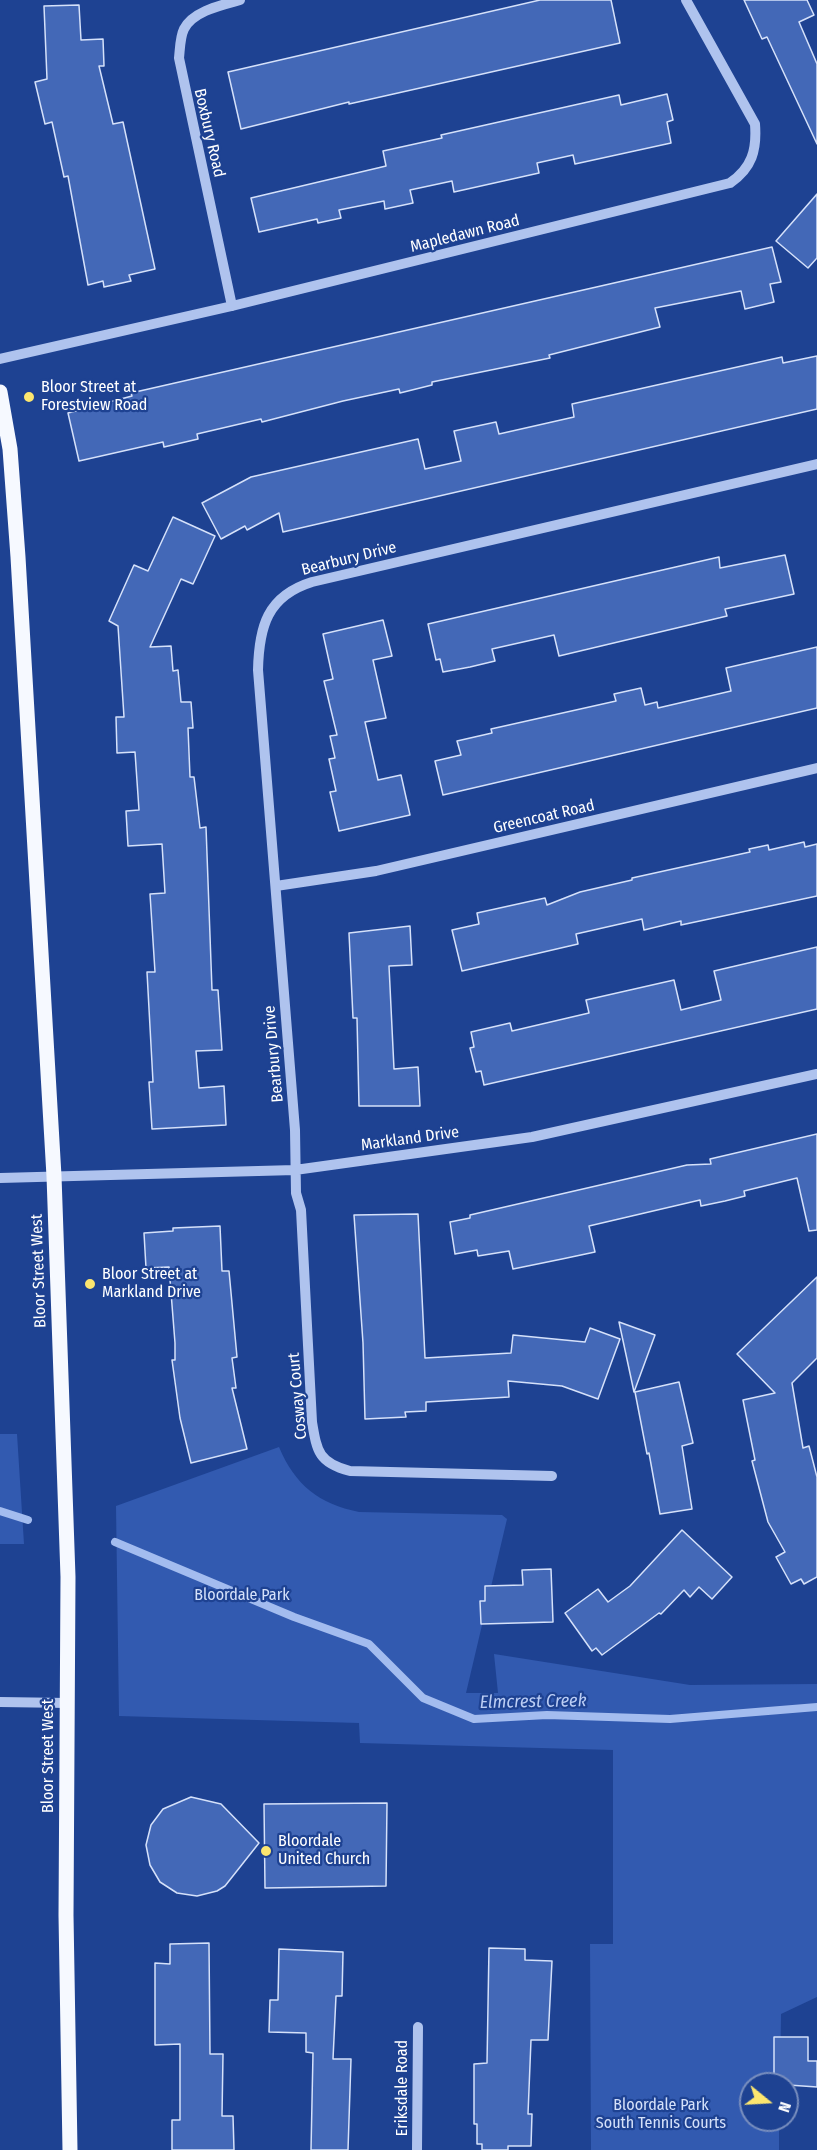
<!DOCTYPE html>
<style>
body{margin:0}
#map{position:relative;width:817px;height:2150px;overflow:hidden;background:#1e4292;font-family:"Fira Sans Condensed",sans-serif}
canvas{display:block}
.north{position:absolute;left:739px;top:2072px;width:60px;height:60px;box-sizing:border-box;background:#1e4292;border:2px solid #788ebe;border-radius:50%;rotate:108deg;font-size:16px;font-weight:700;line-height:24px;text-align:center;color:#fff}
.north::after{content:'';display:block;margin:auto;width:21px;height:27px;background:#fce66f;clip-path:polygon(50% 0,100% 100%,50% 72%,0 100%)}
</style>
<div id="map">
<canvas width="817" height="2150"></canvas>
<div class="north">N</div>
</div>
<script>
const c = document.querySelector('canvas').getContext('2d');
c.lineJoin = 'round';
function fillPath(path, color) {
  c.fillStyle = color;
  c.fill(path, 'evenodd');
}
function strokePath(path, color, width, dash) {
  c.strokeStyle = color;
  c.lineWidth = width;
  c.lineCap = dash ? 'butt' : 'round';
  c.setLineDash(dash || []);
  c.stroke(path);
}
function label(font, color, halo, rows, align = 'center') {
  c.font = font + ' "Fira Sans Condensed",sans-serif';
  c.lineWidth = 4.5;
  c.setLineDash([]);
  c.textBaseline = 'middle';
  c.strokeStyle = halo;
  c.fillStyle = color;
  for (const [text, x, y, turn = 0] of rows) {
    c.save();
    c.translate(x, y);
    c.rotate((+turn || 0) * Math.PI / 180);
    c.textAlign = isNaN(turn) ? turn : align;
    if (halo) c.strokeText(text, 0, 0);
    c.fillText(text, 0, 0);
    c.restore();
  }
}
const green = new Path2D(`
 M0,1434h17l7,110h-24z
 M279,1447c16,38 40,57 80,65l143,3 5,4 -41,174h32l-4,-39 196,31 127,-1v313l-36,17 -1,70h-29v36h28v30h-188l-1,-206h23v-194l-253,-7 -1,-20 -240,-7 -3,-210z`);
const stream = new Path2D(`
 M0,1511l28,9
 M115,1542l179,75 75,27 54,54 51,21 73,-4 123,4 147,-12`);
const building = new Path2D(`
 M540,0h71l9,43 -271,61v-2l-108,27 -13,-57z
 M744,0h63l7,15 -15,7 18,42v80l-50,-107 -5,2z
 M79,5l2,35 22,-1 1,27h-5l14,58 10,-2 32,147 -26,6 2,6 -27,6 -1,-6 -15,4 -20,-109 -4,1 -12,-55 -7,2 -10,-42 12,-3 -3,-73z
 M667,94l6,26 -6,2 4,21 -96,21 -2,-9 -36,8 2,10 -85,19 -2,-11 -42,9 3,13 -28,6 -1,-8 -45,9 2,8 -23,5 -1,-4 -58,13 -8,-34 135,-32 -3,-15 59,-13 -1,-3 178,-40 2,10z
 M817,194v64l-9,10 -32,-27z
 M772,247l9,35 -11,2 4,18 -29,7 -4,-18 -86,17 5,19 -111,28 1,3 -118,24v3l-32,8 -1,-4 -56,12 -81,21 -1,-3 -64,15 1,5 -34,8 -1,-5 -84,19 -11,-48 64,-17 -1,-3z
 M817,356v53l-534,123 -4,-19 -32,17 -2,-4 -24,13 -19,-36 49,-26 167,-38 7,30 36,-8 -7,-30 42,-9 3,12 75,-17 -2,-13 210,-47 1,6z
 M173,517l42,19 -22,48 -12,-5 -31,68 21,-1 2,25 5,-1 3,32h10l2,26h-5l2,49h4l6,51 6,-1 6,163h6l4,60 -26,1 3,37 25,-2 2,39 -74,4 -3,-47h4l-6,-110h8l-5,-78 15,-1 -3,-49 -34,2 -2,-35 13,-1 -4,-58 -18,1 -1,-36h8l-6,-91 -9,-5 25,-56 14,6z
 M785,555l9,39 -69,15 2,7 -168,40 -5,-21 -62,14 3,12 -25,6 -27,5 -3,-13 -4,1 -8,-36 291,-67 1,11z
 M383,620l9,36 -19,4 13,58 -21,4 13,58 23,-5 9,40 -71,16 -9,-39 6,-1 -7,-32 6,-1 -5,-22 7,-1 -13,-54 9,-2 -10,-45z
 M817,647v61l-374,87 -8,-34 26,-6 -4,-14 35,-8 -1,-4 125,-28 -2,-7 27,-6 4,17 12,-3 1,6 73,-17 -5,-23z
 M804,842l1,5 12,-3v52l-136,29v-4l-37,9 -2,-11 -66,15 2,10 -116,27 -10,-41 27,-6 -2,-11 68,-15 2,7 33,-13 52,-12v-2l118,-26 -1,-3 19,-4 1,5z
 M410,926l2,39 -23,1 5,103 24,-2 2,39h-61l-2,-88h-4l-4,-85z
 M817,947v62l-333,76 -3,-14 -5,1 -6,-24 4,-1 -3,-15 39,-9 2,8 77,-18 -3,-13 88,-20 7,30 40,-10 -7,-29z
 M817,1134v96l-8,1 -12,-53 -53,13 1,5 -20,5 -24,5 -1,-6 -111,26 6,26 -33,7 -49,10 -4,-18 -31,5 -1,-6 -22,4 -5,-32 20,-4v-3l217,-50 24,-1 -1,-5z
 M418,1214l7,144 86,-5 2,-18 72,7 5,-14 30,11 -22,60 -36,-13 -54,-5 1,16 -83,5v9l-21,1 1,5 -41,2 -2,-76 -9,-128z
 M220,1226l2,45h7l8,86 -5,1 4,30h-4l15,61 -56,14 -11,-45 -8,-58h3v-17l-6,-76 -23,1 -2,-35 29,-2v-3z
 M817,1277v81l-25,25 11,65 6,-2 8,31v100l-13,7 -3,-5 -10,5 -15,-27 9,-5 -17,-30 -16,-61 3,-1 -12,-60 32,-7 -38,-39z
 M619,1322l36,13 -21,57z
 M679,1382l14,61 -11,3 10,63 -32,5 -11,-61 -2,1 -12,-62z
 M682,1530l50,47 -20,22 -13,-12 -9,10 -6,-7 -23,24 -2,-1 -57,42 -6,-7 -4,3 -27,-38 33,-24 10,13 22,-16z
 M551,1569l2,53 -72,2 -1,-23h5v-15l38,-1 -1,-15z
 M191,1797l30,7 38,39 -34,43 -8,5 -20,5 -20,-3 -17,-11 -10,-17 -4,-20 5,-20 12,-16z
 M387,1803l-1,83 -121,2 -1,-84z
 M209,1943l1,111h13l-1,62h11l1,34h-62v-30h8v-76l-25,1v-82l15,1v-20z
 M489,1948l36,1v11l27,1 -4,79h-17l-3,74h4l-1,32h-23v4h-26v-6h-5v-20h-3v-60l13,-1z
 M279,1949l64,3 -1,44h-6l-3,63h18l-3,91h-37l2,-97 -7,-1v-19l-37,-1 1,-32h8z
 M774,2037h34v24h9v26l-43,-3z`);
const minor = new Path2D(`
 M232,306l-53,-248c1,-9 1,-21 5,-29 9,-18 38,-24 56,-29
 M0,359l232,-53 498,-123c22,-15 27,-33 25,-59l-69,-124
 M276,886l100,-15 441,-103
 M0,1178l295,-8 237,-33 285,-63
 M552,1476l-202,-5c-31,-8 -33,-19 -38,-49l-11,-212 -5,-17 -1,-63 -37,-460c1,-43 9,-74 54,-88l505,-118
 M0,1702l68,1
 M417,2150l1,-123`);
const major = new Path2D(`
 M0,392l10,57 8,108 36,619 14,401 -2,338 4,235`);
const markers = [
 [29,397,6,"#fce66f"],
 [90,1284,6,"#fce66f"],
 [266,1851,6,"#fce66f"]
];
const streetNames = [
 ["Boxbury Road",209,133,77],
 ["Mapledawn Road",465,234,-14],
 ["Bearbury Drive",349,559,-14],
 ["Greencoat Road",544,817,-13],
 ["Bearbury Drive",274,1054,-95],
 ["Markland Drive",410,1139,-8],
 ["Bloor Street West",39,1271,-92],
 ["Cosway Court",298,1396,-95],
 ["Bloor Street West",49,1756,-90],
 ["Eriksdale Road",403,2088,-90]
];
const poiNames = [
 ["Bloor Street at",41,388],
 ["Forestview Road",41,406],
 ["Bloor Street at",102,1275],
 ["Markland Drive",102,1293],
 ["Bloordale",278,1842],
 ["United Church",278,1860]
];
const parkNames = [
 ["Bloordale Park",242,1596],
 ["Bloordale Park",661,2106],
 ["South Tennis Courts",661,2124]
];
const waterNames = [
 ["Elmcrest Creek",533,1702,-1]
];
fillPath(green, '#325ab0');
strokePath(stream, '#a3bcef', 8);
fillPath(building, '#4368b7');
strokePath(building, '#d5e1fa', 1.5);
strokePath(minor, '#afc3ee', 10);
strokePath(major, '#f6f9ff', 15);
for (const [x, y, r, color] of markers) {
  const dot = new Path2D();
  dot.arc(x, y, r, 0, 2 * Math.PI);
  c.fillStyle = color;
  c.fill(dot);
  strokePath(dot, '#1e4292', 2);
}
label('16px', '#fff', '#1e4292', streetNames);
label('16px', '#fff', '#1e4292', poiNames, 'left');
label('16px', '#d5e1fa', '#1e4292', parkNames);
label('italic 18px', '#bccef5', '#1e4292', waterNames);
</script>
